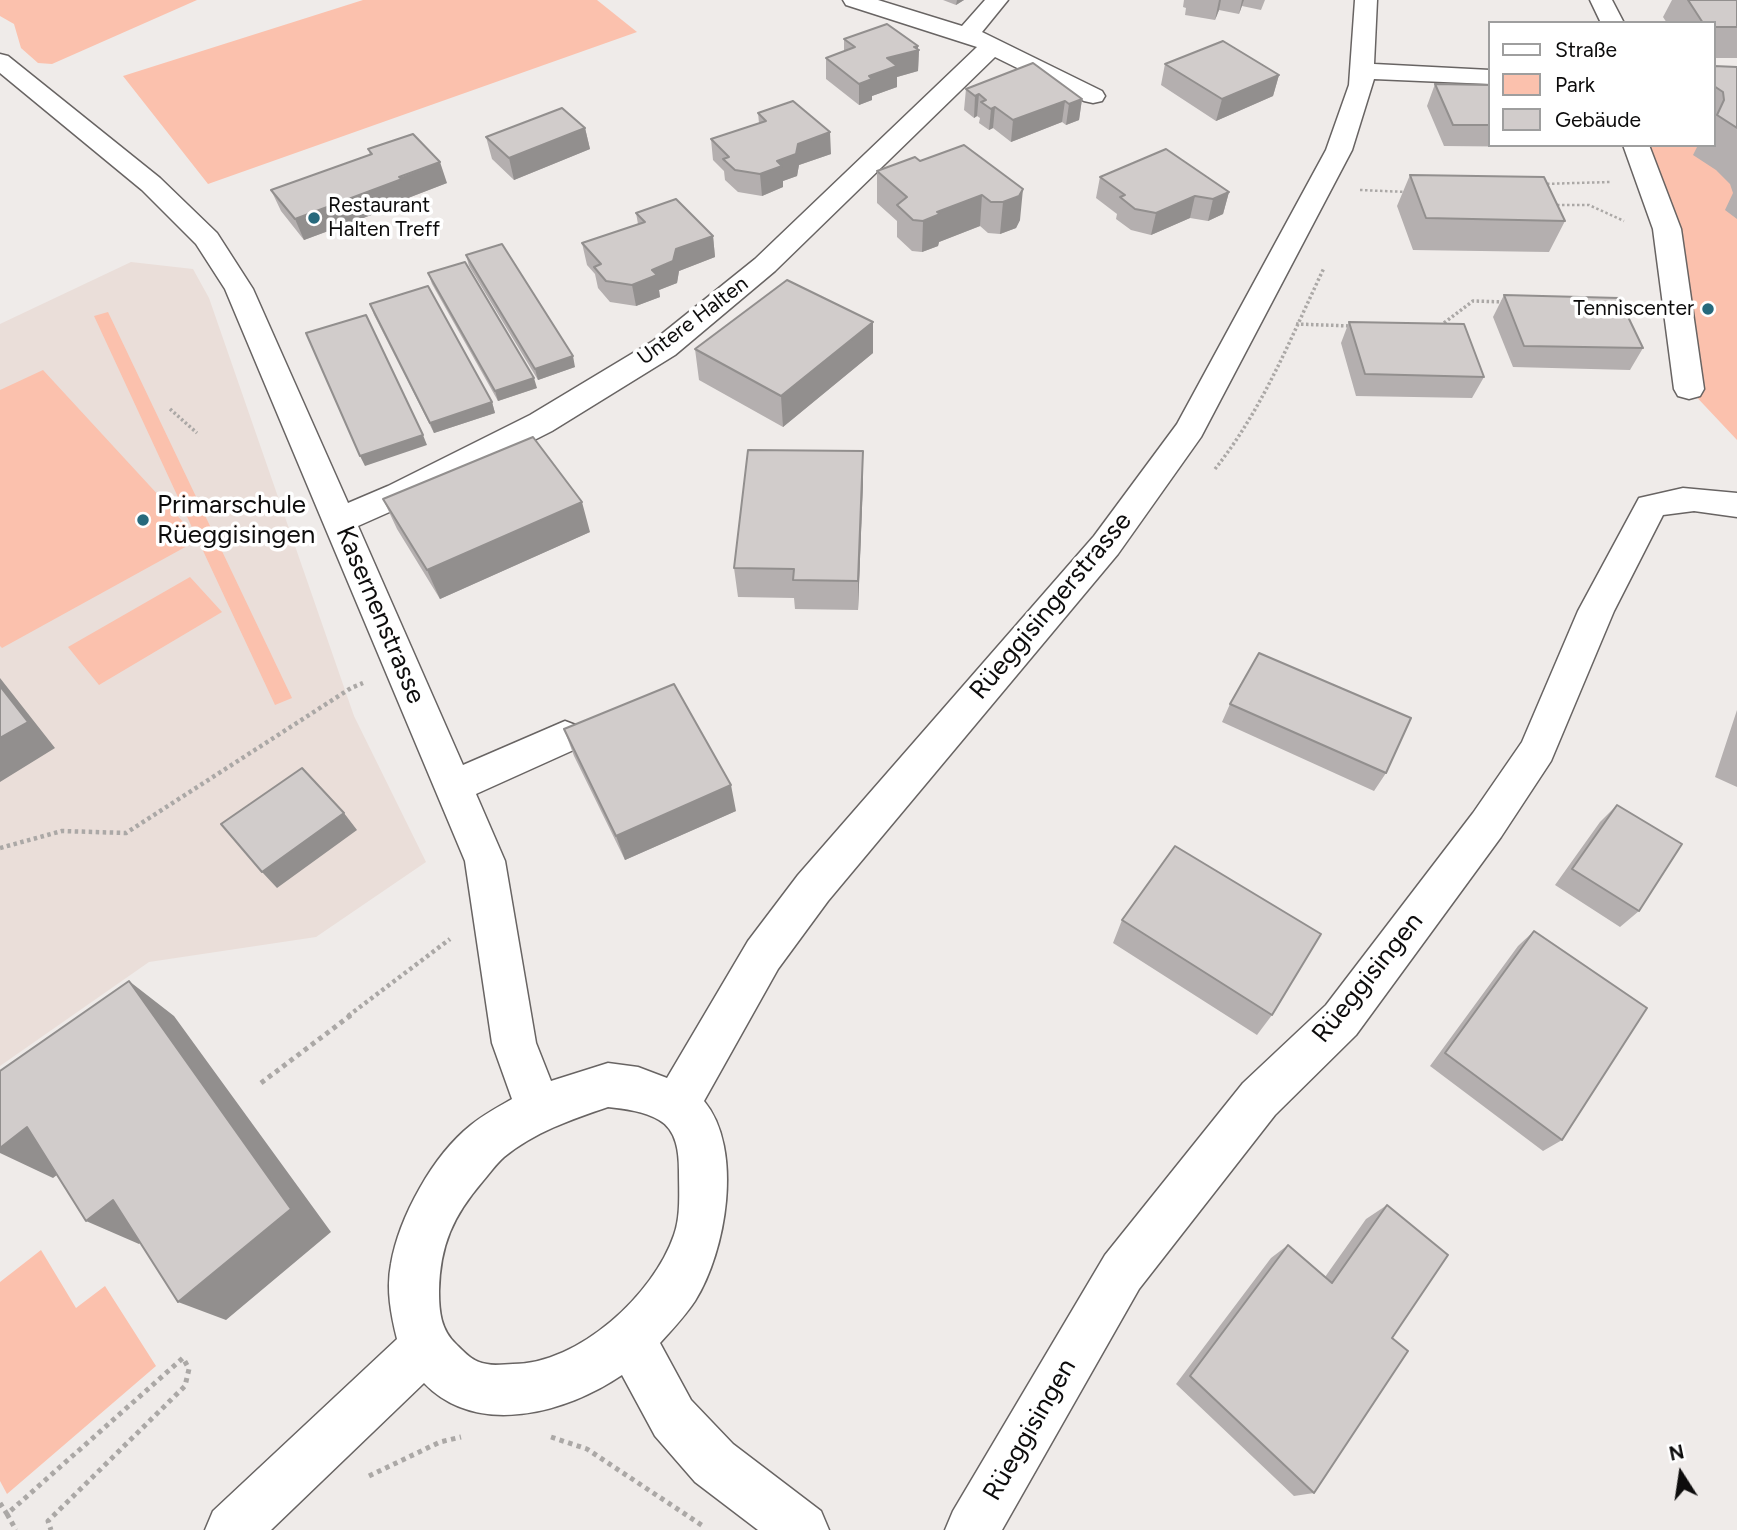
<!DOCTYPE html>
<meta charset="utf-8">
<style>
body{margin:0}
#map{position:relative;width:1737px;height:1530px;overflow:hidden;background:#efebe9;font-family:Figtree,sans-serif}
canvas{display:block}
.legend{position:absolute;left:1488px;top:21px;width:228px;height:126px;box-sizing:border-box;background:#fff;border:2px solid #9e9e9e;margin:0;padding:9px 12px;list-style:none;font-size:21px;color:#0d0c0c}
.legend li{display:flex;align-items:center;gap:14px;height:35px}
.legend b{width:35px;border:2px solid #9e9e9e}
.north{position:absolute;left:1646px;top:1439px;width:70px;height:70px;-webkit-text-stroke:5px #fff;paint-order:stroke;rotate:348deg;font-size:19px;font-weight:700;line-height:28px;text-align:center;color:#0d0c0c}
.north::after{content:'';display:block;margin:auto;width:24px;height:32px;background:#0d0c0c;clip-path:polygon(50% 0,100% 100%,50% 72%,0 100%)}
</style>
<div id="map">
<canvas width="1737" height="1530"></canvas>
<ul class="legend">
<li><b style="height:9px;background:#fff"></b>Straße</li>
<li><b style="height:19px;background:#fbc1ad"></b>Park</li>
<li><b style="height:19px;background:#d1cccb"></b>Gebäude</li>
</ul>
<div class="north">N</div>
</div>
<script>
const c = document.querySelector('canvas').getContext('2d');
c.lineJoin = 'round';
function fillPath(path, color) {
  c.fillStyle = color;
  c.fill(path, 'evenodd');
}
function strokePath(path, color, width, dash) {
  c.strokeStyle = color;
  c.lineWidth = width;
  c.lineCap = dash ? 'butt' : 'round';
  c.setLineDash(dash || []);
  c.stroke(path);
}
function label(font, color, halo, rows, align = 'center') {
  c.font = font + ' Figtree,sans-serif';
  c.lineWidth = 7;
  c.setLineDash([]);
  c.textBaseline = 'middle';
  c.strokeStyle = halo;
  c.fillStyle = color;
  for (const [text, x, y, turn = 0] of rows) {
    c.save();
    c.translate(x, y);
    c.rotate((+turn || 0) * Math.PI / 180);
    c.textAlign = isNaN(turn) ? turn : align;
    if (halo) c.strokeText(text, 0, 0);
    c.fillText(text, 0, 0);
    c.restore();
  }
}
const built = new Path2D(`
 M131,262l62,7 16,29 145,418 72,146 -110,75 -167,25 -149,104v-742z`);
const green = new Path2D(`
 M0,0h197l-145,64 -14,-1 -17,-15 -7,-24 -14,-8z
 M363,0h234l40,32 -429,152 -85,-108z
 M1737,69v371l-48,-51 -53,-244h78z
 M108,312l184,386 -17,7 -77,-165 -196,108 -2,-2v-256l43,-20 153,166 -102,-220z
 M190,577l32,35 -123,73 -31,-38z
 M41,1250l35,58 29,-22 51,80 -149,128 -7,-13v-199z`);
const pathFar3 = new Path2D(`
 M1542,184l68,-2
 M1360,190l47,2
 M1552,205h37l35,16`);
const pathFar2 = new Path2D(`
 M1296,324l55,2
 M1440,326l33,-25 33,1
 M170,409l27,24
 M1215,469c48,-60 76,-132 109,-201`);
const pathFar1 = new Path2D(`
 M0,848l62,-17 64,2 225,-145 12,-5
 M348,1016l102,-77`);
const path = new Path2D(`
 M261,1083l90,-68
 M551,1437l36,12 116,77
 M369,1476l71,-34 21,-5
 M0,1503l7,11 176,-156 6,11 -4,17 -137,135 3,9
 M7,1514l9,16`);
const minor = new Path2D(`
 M843,0h35l84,26 23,-26h23l-26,32 120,59 3,5 -3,5 -9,2 -9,-2 -89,-44 -220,214 -100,84 -123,76 -140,71 -54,24 105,239 102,-44 13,5 6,11 -6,11 -102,46 29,67 31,182 15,38 57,-18 30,4 29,11 81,-137 50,-66 296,-339 83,-112 149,-274 23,-65 6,-85h22l-3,64 116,6v14l-116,-5 -22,71 -151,287 -83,117 -290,347 -50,68 -74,132c40,48 22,151 -9,200 -10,15 -23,29 -35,42l31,57 42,44 88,67 8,19h-71l-63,-48 -40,-46 -33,-61c-56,38 -145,63 -198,8l-153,147h-66l8,-19 184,-172c-6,-24 -11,-50 -6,-75 8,-47 42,-109 80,-139 12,-10 27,-18 41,-26l-20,-56 -27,-182 -240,-572 -29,-45 -54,-54 -142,-117v-19l8,2 152,122 57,55 36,56 95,214 40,-17 142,-71 123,-74 102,-82 222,-212 -131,-42zM608,1107c17,2 36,4 51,13 18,10 20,33 20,51 0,21 2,45 -5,64 -20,59 -95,129 -161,129 -8,0 -18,2 -26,0 -14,-2 -21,-10 -31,-20 -15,-14 -17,-32 -17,-53 1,-46 14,-75 44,-110 6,-7 13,-17 21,-24 31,-25 66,-37 104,-50z
 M1590,0h22l12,23h-23z
 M1623,145h26l32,84 23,160 -4,7 -11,3 -11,-3 -4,-7 -21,-160z
 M1683,488l54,5v24l-43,-6 -31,4 -49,96 -63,150 -50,76 -145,198 -81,80 -136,174 -137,241h-57l8,-19 152,-256 138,-172 83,-78 147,-192 49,-71 56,-131 61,-113z`);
const wall = new Path2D(`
 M943,0h21l-8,5z
 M1184,0h81l-4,10 -19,-4 -3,8 -20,-4 -4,10 -30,-5 1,-7 -3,-1z
 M1672,0h65v58h-23v-35h-47l-4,-6z
 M844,39l75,11 -1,21 -21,6v10l-25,9v4l-13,5 -33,-26v-21l18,-7z
 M1165,64l114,11 -6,21 -57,25 -55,-36z
 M1714,66l23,1v152l-12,-9 8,-17 -3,-9 -14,-14 -23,-15 5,-10h16z
 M1435,84l55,1v60h56l-1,2 -101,-1 -17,-40z
 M966,89l116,10 -3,21 -13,5 -4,-3 -51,20 -18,-14 -4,2 -10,-7 1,-5 -3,-2 -3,2 -10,-8z
 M758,113l73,41 -32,11 -2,11 -14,5v6l-21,9 -24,-4 -13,-12 -1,-9 -11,-11 -2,-21 48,-16z
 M585,128l5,21 -76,31 -22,-21 -6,-22z
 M964,145l56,75 -4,8 -16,6 -12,-1 -8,-7 -41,16 -1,4 -16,6 -10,-1 -15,-14v-16l-20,-18v-32l43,-10z
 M368,149l79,34 -39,15 1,3 -105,39 -23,-29 -10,-21 99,-35z
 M1410,175l155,46 -16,31 -136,-2 -16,-44z
 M1100,177l129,15 -6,22 -15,7 -18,-3 -39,17 -20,-5 -15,-11 1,-5 -21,-16z
 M636,213l77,23 2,21 -36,14 -2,12 -18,7 1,7 -24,9 -26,-4 -12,-14 -3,-14 -8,-9 -5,-22 56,-19z
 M466,255l109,112 -37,13 -69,-114z
 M428,273l109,115 -39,13 -66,-117z
 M1504,295l139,53 -13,22 -117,-3 -20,-50z
 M370,304l122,98 3,11 -61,20 -60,-118z
 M873,322v31l-90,74 -84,-47 -4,-31z
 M1349,322l135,55 -12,21 -116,-2 -15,-53z
 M863,451v31l-5,128 -63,-1 -1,-11 -56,-1 -4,-29z
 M383,499l207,33 -150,67 -43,-70z
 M1230,704l156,69 -12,18 -152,-69z
 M1737,710v77l-22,-10z
 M564,729l172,82 -111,49 -51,-104z
 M1617,805l22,106 -19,16 -65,-42 45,-63z
 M1122,920l150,95 -15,20 -144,-92z
 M1534,931l28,209 -19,11 -113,-85 88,-120z
 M1387,1205l5,133 -78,155 -20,3 -118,-112 95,-126 17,-13 37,32 41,-58z`);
const shadedWall = new Path2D(`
 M957,0h7l-8,5z
 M1219,0h2l-2,10 -4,10z
 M1242,0h2l-5,14z
 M918,46v5l1,-1 -1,21 -21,6v10l-25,9v4l-13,5v-21l28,-26z
 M1279,75l-6,21 -57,25 6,-22z
 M979,94l-2,22 -3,2 1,-22z
 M1082,99l-3,21 -13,5 3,-21z
 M1065,101l-3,21 -51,20 2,-22z
 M995,107l-2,21 -4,2 2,-21z
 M585,128l5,21 -76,31 -5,-22z
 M830,132l1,22 -32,11 -2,11 -14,5v6l-21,9 -2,-22 38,-30z
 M440,162l7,21 -39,15 1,3 -105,39 -9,-21z
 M1023,189l-3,31 -4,8 -16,6 3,-32z
 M1229,192l-6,22 -15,7 5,-22z
 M982,195l-2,31 -41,16 -1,4 -16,6 1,-31 14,-9z
 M1195,196l-5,22 -39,17 5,-22z
 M713,236l2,21 -36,14 -2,12 -18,7 1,7 -24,9 -4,-21 44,-36z
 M873,322v31l-90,74 -2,-31z
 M573,356l2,11 -37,13 -3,-11z
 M534,378l3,10 -39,13 -3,-10z
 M492,402l3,11 -61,20 -4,-10z
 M423,435l4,10 -62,21 -5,-10z
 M863,451v31l-5,128v-29z
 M582,502l8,30 -150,67 -13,-29z
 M0,678l55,70 -55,34z
 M731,785l5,26 -111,49 -9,-24z
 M344,813l13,17 -80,58 -15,-16z
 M129,981l45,35 157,216 -105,88 -48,-18z
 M27,1127l56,28 -30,23 -53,-25v-5z
 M113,1200l51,24 -25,20 -53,-23z`);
const building = new Path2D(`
 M1688,0h49v27h-23v-4h-11z
 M887,24l31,22 -4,1 5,3 -32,8 10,8 -28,10 3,3 -13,5 -33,-26 29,-11 -11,-8z
 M1223,41l56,34 -57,24 -57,-35z
 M1033,63l49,36 -13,5 -4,-3 -52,19 -18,-13 -4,2 -10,-7 5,-2 -7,-6 -4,2 -9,-7z
 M1714,66l23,1v61l-20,-13 7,-15 -1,-8 -9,-6z
 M1435,84l55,1v40h-37z
 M793,101l37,31 -32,12 -2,10 -19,7 5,5 -22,8 -25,-4 -12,-11 6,-2 -18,-18 55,-18 -8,-8z
 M562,108l23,20 -76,30 -23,-21z
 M413,134l27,28 -41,15 3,2 -107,40 -24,-29 101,-36 -4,-5z
 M964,145l59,44 -4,7 -16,6h-12l-9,-7 -45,17 3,2 -17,7 -10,-1 -16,-15 10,-8 -30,-26 38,-14 5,4z
 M1166,149l63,43 -16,7 -18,-3 -39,17 -21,-4 -15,-12 5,-2 -25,-18z
 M1410,175l134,2 21,44 -139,-3z
 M676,199l37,37 -37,13 -3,12 -21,9 5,5 -25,10 -26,-4 -12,-14 7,-3 -19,-21 63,-21 -9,-9z
 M502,244l71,112 -38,13 -69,-114z
 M465,262l69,116 -39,13 -67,-118z
 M787,280l86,42 -92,74 -86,-47z
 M428,286l64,116 -62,21 -60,-119z
 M1504,295l115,3 24,50 -119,-2z
 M366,315l57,120 -63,21 -54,-123z
 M1349,322l115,2 20,53 -119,-3z
 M533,437l49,65 -155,68 -44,-71z
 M748,450l115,1 -5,130 -65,-1 1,-11 -60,-1z
 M1259,653l152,65 -25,55 -156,-69z
 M674,684l57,101 -115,51 -52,-107z
 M0,686l28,36 -28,16z
 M302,768l42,45 -82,59 -41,-48z
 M1617,805l65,39 -43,67 -67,-42z
 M1175,846l146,88 -49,81 -150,-95z
 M1534,931l113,77 -85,132 -117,-87z
 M129,981l162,228 -113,93 -65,-102 -27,21 -59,-94 -27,21v-77z
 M1387,1205l61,50 -56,83 16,13 -94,142 -124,-117 98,-131 44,38z`);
const markers = [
 [314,218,7,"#27697c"],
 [1708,309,7,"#27697c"],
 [143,520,7,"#27697c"]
];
const farPoinames = [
 ["Restaurant",328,206],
 ["Halten Treff",328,230],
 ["Tenniscenter",1694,309,"right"]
];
const farStreetnames = [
 ["Untere Halten",693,321,-37]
];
const poiNames = [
 ["Primarschule",157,505],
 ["Rüeggisingen",157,535]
];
const streetNames = [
 ["Rüeggisingerstrasse",1051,606,-50],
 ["Kasernenstrasse",380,615,67],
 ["Rüeggisingen",1368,978,-51],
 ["Rüeggisingen",1030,1430,-60]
];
fillPath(built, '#eaded9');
fillPath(green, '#fbc1ad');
strokePath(minor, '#686463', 3);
strokePath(pathFar3, '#aba8a6', 2.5, [2.5, 2.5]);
strokePath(pathFar2, '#aba8a6', 3.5, [2.5, 2.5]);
strokePath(pathFar1, '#aba8a6', 4.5, [3.5, 3.5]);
strokePath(path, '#aba8a6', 5, [4.5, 4.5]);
fillPath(minor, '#fff');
fillPath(wall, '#b4afaf');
fillPath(shadedWall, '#928f8e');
fillPath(building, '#d1cccb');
strokePath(building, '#928f8e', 2);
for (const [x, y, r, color] of markers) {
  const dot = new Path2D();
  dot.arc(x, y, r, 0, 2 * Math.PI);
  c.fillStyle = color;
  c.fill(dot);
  strokePath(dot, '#fff', 2.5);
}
label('21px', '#0d0c0c', '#fff', farPoinames, 'left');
label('21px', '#0d0c0c', '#fff', farStreetnames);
label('26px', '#0d0c0c', '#fff', poiNames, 'left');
label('26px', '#0d0c0c', '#fff', streetNames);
</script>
